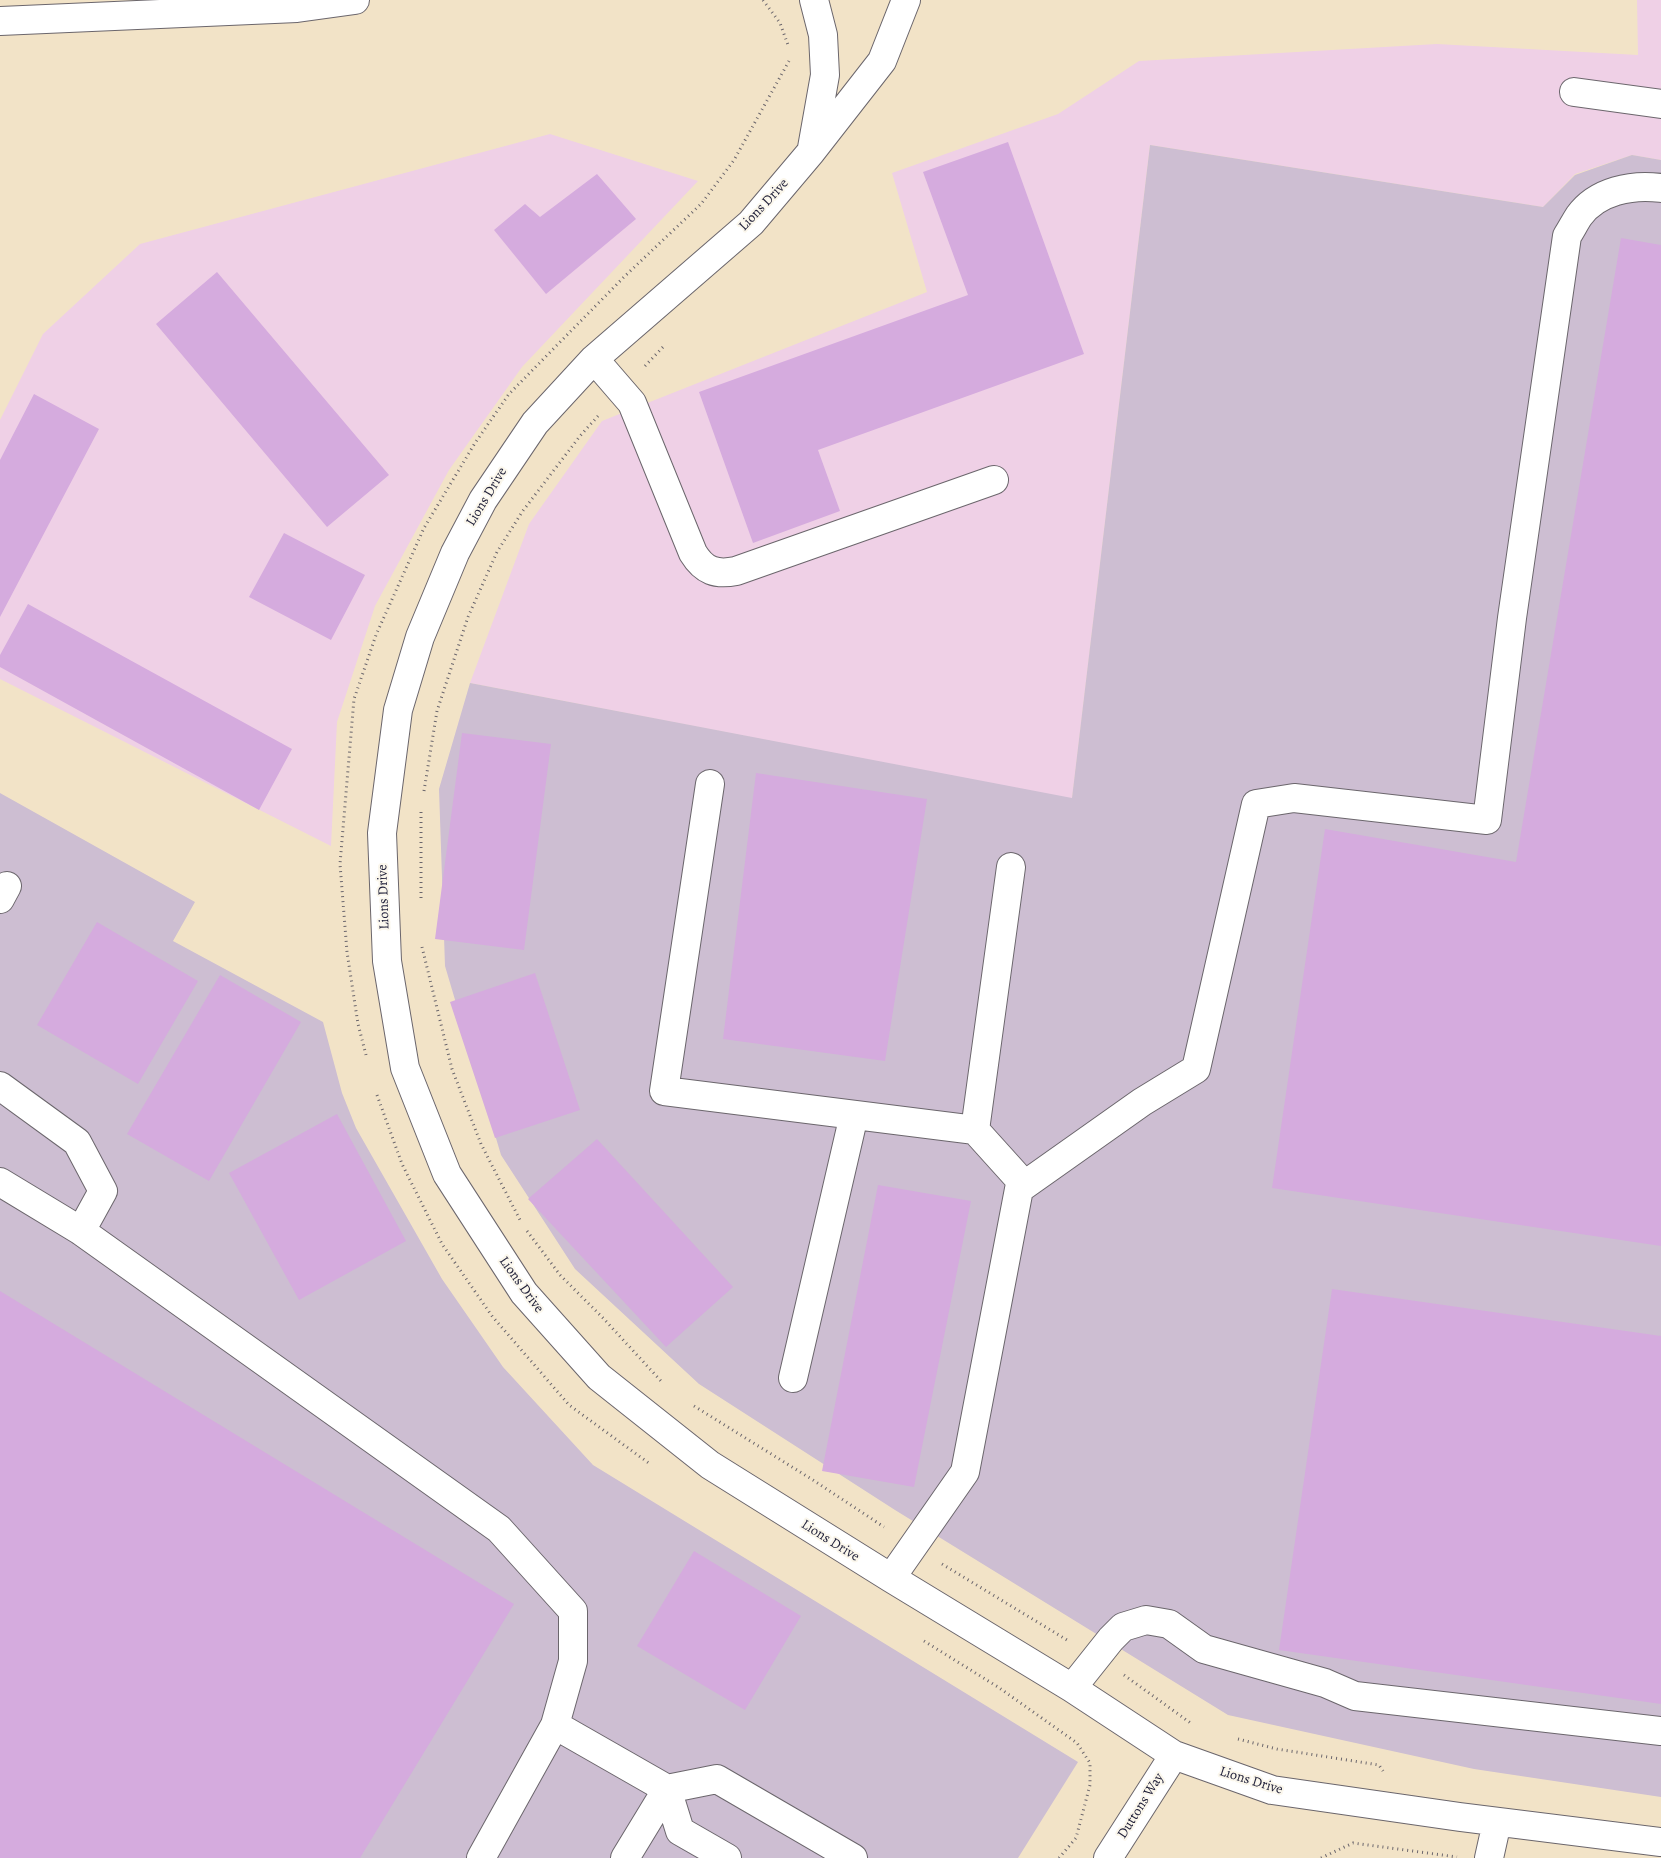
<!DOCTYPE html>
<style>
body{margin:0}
canvas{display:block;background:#f2e3c7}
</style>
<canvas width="1661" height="1858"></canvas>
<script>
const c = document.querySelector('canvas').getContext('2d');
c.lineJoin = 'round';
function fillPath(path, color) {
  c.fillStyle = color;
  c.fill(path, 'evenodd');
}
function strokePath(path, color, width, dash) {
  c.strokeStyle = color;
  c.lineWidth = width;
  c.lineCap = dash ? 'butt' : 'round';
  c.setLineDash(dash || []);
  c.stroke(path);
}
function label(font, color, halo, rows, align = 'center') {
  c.font = font + ' Alegreya,serif';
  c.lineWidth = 4;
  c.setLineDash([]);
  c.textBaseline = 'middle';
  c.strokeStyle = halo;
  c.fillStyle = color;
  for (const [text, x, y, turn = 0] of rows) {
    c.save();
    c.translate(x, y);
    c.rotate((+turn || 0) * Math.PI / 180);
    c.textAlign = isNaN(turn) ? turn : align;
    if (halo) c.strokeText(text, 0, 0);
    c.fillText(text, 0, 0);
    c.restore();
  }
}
const built = new Path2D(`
 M1637,0h24v160l-29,-5 -57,19 -32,33 -393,-62 -78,654 -602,-116 59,-159 73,-103 325,-129 -35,-119 166,-59 81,-53 298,-17 201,11z
 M550,134l148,47 -176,186 -73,103 -74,136 -38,116 -6,124 -331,-167v-259l43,-86 97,-90z`);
const industrial = new Path2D(`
 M1150,145l393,62 32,-32 57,-20 29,5v1637l-187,-28 -246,-54 -333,-205 -196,-126 -124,-115 -74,-114 -56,-189 -6,-177 31,-106 602,115z
 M0,793l195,109 -22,39 150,81 19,71 14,35 86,151 61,88 90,98 485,297 -60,96h-1018z`);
const building = new Path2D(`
 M1008,142l76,212 -266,96 22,61 -87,32 -54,-151 269,-97 -45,-123z
 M597,174l39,45 -90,75 -52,-64 31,-26 15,13z
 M1621,238l40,7v1001l-389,-58 53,-359 191,33z
 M217,272l172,203 -62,52 -171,-203z
 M34,394l65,35 -99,188v-157z
 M284,533l81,42 -34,65 -82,-43z
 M28,604l264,145 -33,61 -259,-143v-12z
 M462,733l89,11 -27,206 -89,-11z
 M756,773l171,26 -42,262 -162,-22z
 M97,922l101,59 -60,103 -101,-59z
 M535,973l45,137 -85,28 -45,-136z
 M220,975l81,47 -92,159 -82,-47z
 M337,1114l69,127 -107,59 -70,-127z
 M597,1139l136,148 -67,60 -138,-148z
 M878,1185l93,16 -57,286 -92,-16z
 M1332,1289l329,47v368l-382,-54z
 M0,1291l514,313 -154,254h-360z
 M694,1551l107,65 -56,94 -108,-64z`);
const path = new Path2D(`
 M763,0l17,23 8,22
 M645,366l18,-19
 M424,791l13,-80 31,-94 29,-65 25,-40 58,-76 18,-20
 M421,898v-86
 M422,947l30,122 29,75 39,76
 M366,1055l-8,-31 -11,-72 -7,-88 14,-165 22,-64 48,-107 51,-85 34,-49 116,-118 76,-72 33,-44 55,-99
 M377,1095l25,69 40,80 50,72 77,89 81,59
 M527,1231l33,44 43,43 58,63
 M694,1406l119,74 71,47
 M942,1564l125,76
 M924,1641l74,46 79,56 13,20v22l-14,53 -17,20
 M1124,1675l68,49
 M1238,1739l39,10 102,16 4,6
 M1321,1858l32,-15 104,14`);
const minor = new Path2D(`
 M906,0l-24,61 -71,91 -60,71 -157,136 -59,64 -52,77 -28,53 -35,84 -22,73 -16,123 5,128 18,107 42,106 77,119 75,84 111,88 181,113 181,110 102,67 98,35 188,27 201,25
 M0,21l297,-13 58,-8
 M1574,92l87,12
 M812,148l13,-73 -2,-40 -9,-35
 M594,359l38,44 61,150c11,18 23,22 43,18l258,-91
 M710,784l-46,307 311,39
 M0,899l7,-13
 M0,1086l77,56 26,49 -22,40
 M975,1130l36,-263
 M0,1182l81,49 418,298 74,82v50l-18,64 -74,133
 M1019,1189l123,-87 54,-33 60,-265 38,-6 193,22 25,-202 55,-382c4,-6 8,-14 12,-20 18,-25 53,-32 82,-28
 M793,1378l61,-263
 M891,1578l74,-106 54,-283 2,-8 -46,-51
 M1072,1688l39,-49 12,-12 23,-7 23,4 35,25 121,34 30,13 306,35
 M555,1725l112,64 50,-10 136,79
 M667,1789l13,42 47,27
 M625,1858l42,-69
 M1108,1858l66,-103
 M1489,1858l8,-36`);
const streetNames = [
 ["Lions Drive",764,205,-47],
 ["Lions Drive",487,497,-59],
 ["Lions Drive",384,897,-92],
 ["Lions Drive",521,1285,54],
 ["Lions Drive",830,1541,32],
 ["Lions Drive",1251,1781,17],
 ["Duttons Way",1141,1806,-58]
];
fillPath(built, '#efd0e6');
fillPath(industrial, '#cdbed2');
fillPath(building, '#d5abde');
strokePath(minor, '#6b666c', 30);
strokePath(path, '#6b666c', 3, [1, 4]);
strokePath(minor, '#fff', 28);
label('14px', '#22223b', '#fbf7ec', streetNames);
</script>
